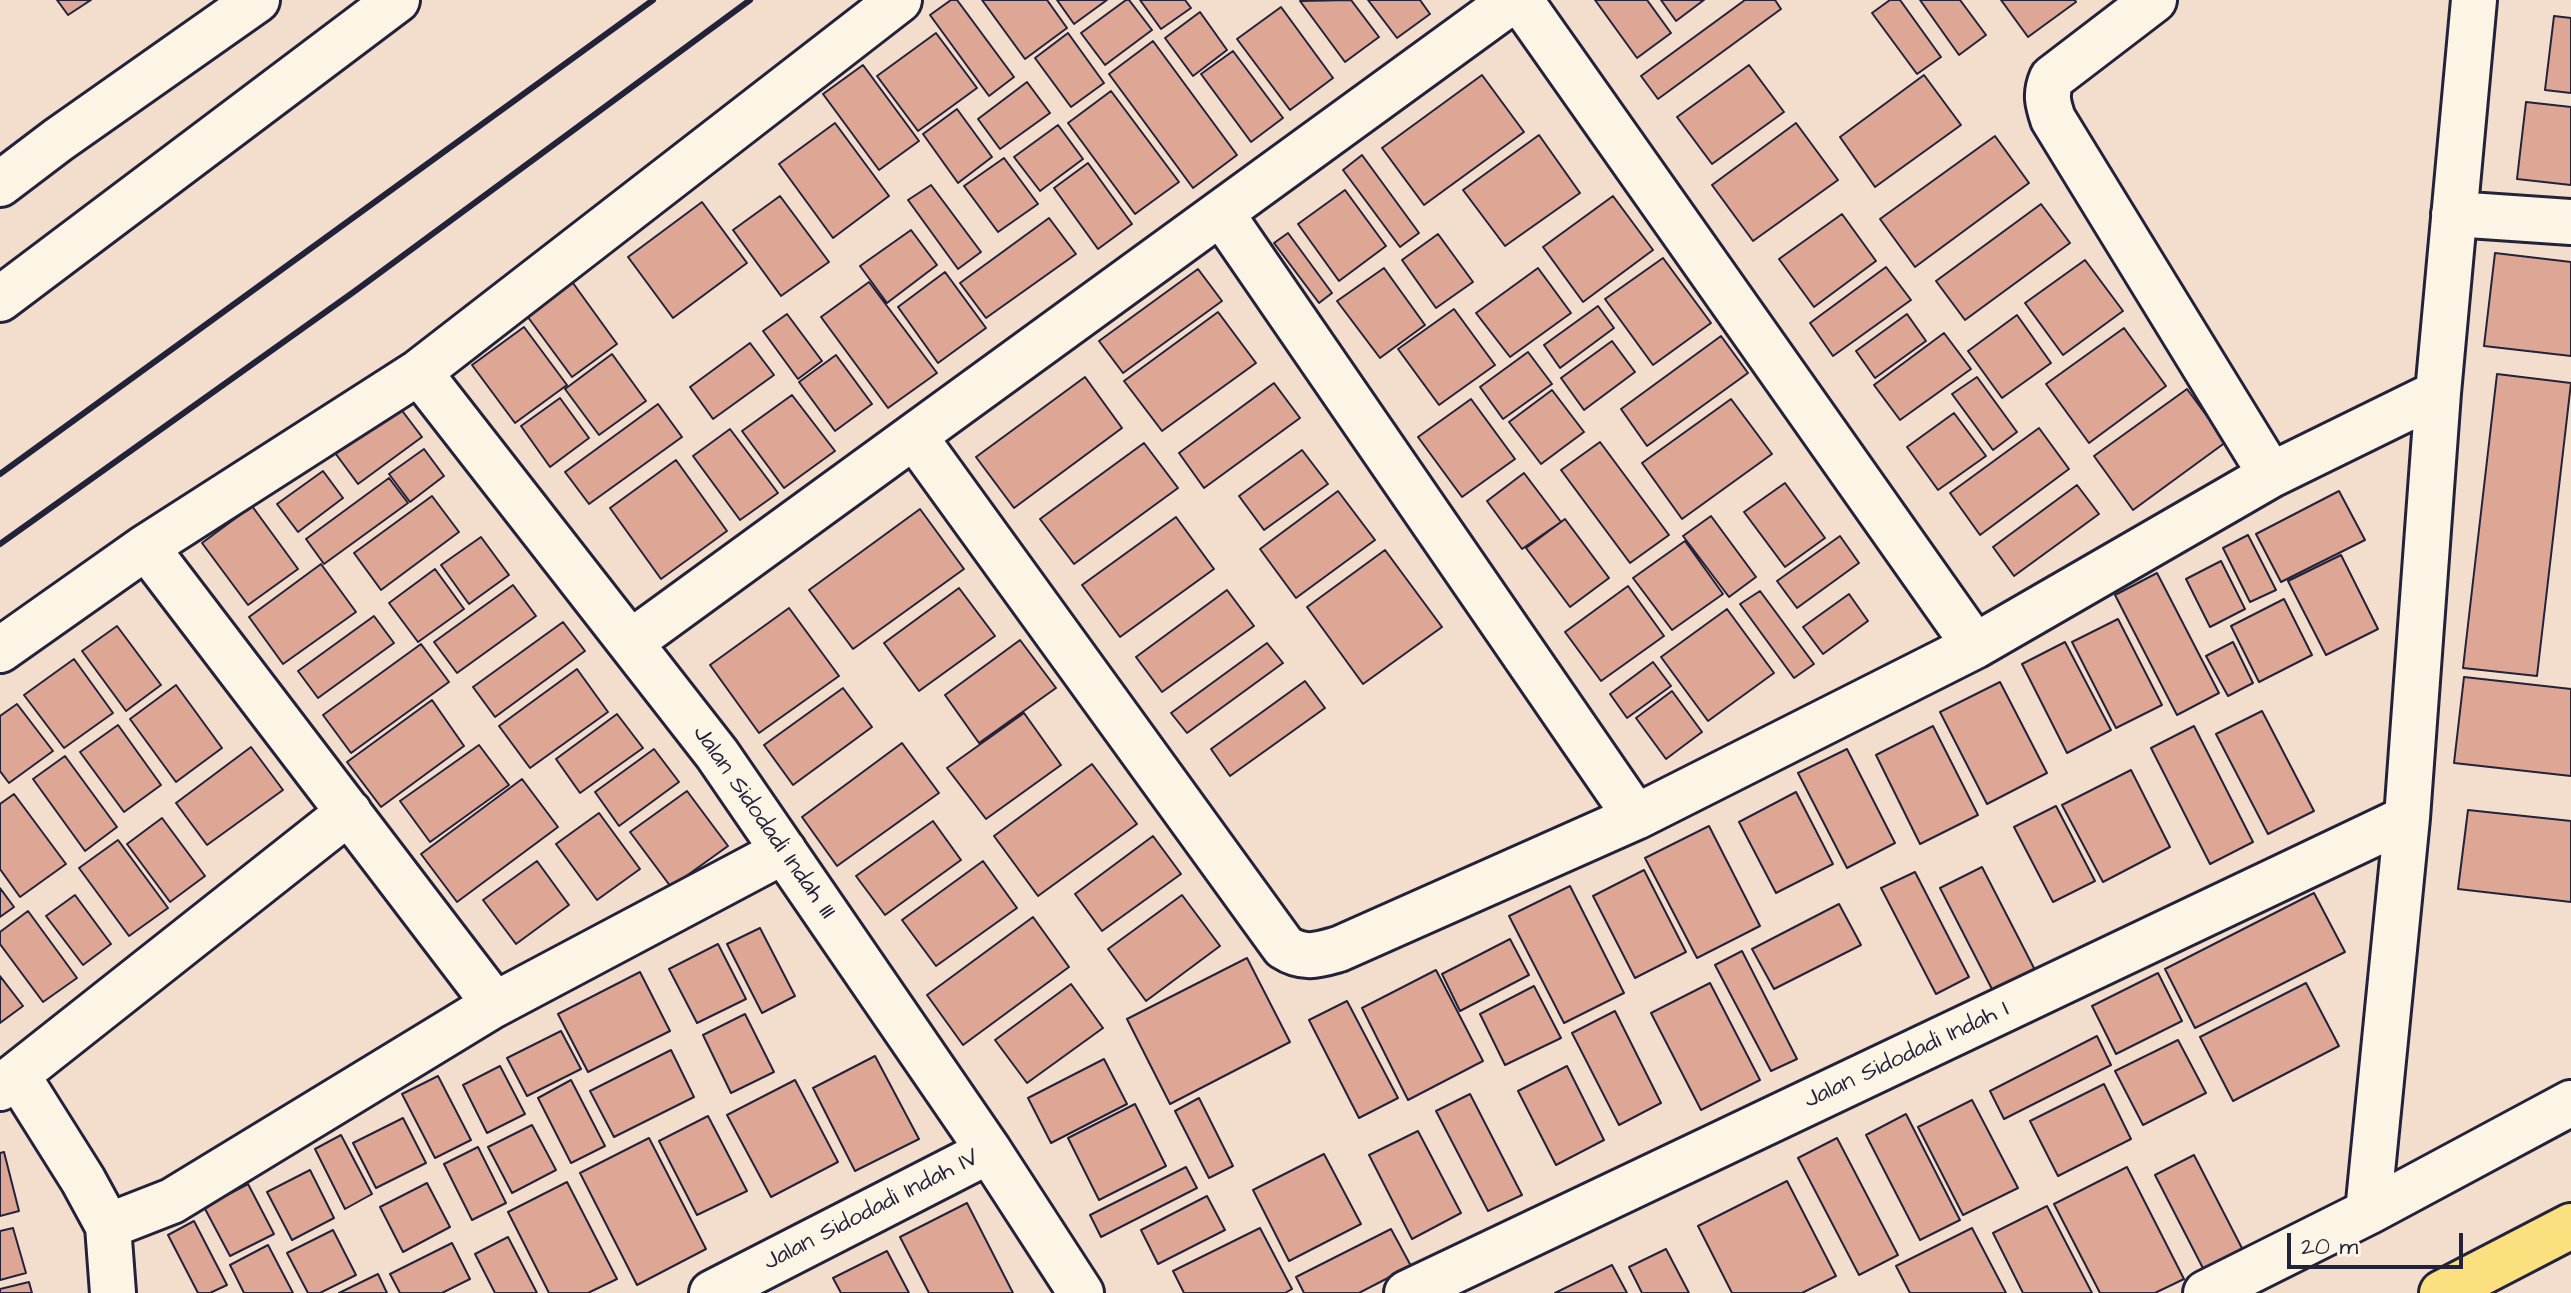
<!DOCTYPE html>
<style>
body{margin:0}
#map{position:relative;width:2571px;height:1293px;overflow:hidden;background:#f3ddcd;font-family:"Architects Daughter",sans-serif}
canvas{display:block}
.scale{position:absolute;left:2287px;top:1233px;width:176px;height:36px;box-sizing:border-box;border:4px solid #22223b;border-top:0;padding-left:10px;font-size:24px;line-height:28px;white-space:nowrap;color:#22223b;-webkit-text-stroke:6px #fcf5e5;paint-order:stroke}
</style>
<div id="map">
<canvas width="2571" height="1293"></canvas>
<div class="scale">20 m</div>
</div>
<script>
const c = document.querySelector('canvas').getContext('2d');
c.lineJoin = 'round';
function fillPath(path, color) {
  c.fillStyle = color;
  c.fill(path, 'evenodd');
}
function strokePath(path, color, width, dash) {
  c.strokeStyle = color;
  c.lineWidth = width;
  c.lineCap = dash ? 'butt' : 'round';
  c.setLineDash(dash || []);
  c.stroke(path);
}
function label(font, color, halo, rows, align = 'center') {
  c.font = font + ' "Architects Daughter",sans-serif';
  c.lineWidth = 6;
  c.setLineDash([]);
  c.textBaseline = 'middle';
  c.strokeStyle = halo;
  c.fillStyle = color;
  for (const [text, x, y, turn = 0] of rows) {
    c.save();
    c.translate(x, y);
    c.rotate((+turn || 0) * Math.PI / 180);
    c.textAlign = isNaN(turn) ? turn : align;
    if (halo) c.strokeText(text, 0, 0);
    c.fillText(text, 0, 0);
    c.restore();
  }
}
const building = new Path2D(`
 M57,0h34l-23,15z
 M951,0h6l57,77 -25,19 -59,-81z
 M982,0h65l20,28 -42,31z
 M1057,0h50l-33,24z
 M1126,0h3l23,30 -47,35 -24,-32z
 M1140,0h45l6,8 -30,21z
 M1351,0l28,37 -34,25 -45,-61z
 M1368,0h52l10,14 -33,24z
 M1595,0h52l24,33 -34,25z
 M1661,0h43l-28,21z
 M1745,0h30l6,9 -123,90 -17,-23z
 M1890,0h10l41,57 -24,17 -45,-61z
 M1920,0h40l26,35 -27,20z
 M2001,0h74l1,2 -48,35z
 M1281,7l52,71 -43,32 -53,-71z
 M1200,12l27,38 -34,26 -28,-38z
 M2554,16l17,2v75l-26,-3z
 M936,33l41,55 -59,43 -41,-55z
 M1068,33l36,50 -33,24 -36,-49z
 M1153,41l84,114 -44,33 -84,-114z
 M1233,51l50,67 -32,24 -50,-68z
 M863,65l56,76 -40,29 -56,-76z
 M1749,65l35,47 -72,52 -35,-47z
 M1482,75l42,57 -100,73 -42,-57z
 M1924,75l37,50 -86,62 -35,-50z
 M1027,82l23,31 -50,36 -22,-30z
 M1111,91l68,91 -44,32 -67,-91z
 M2526,102l45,5v78l-54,-6z
 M957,109l35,48 -34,26 -35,-49z
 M835,123l54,73 -56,42 -54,-74z
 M1796,123l42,57 -85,61 -41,-56z
 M1058,125l25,34 -43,32 -26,-34z
 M1539,135l41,58 -75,53 -42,-56z
 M1995,136l34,47 -114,84 -35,-48z
 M1362,155l57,78 -19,14 -57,-77z
 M1004,158l34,46 -40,28 -34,-46z
 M1088,163l44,61 -34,25 -44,-61z
 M931,185l50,67 -23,17 -50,-69z
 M1345,190l41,56 -47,35 -41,-57z
 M780,196l49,66 -48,34 -48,-66z
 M1613,196l40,54 -70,52 -40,-55z
 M702,202l45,61 -74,55 -45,-61z
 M2041,204l29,39 -105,77 -29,-39z
 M1842,214l34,47 -62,46 -35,-48z
 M1049,218l27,36 -90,64 -26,-35z
 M911,230l26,35 -50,38 -27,-37z
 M1288,233l44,60 -13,10 -45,-60z
 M1438,234l35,48 -37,26 -34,-48z
 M2495,253l76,9v94l-87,-10z
 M1663,258l48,65 -58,42 -48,-66z
 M2085,260l38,51 -60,44 -38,-52z
 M1886,267l25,33 -78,56 -23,-33z
 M1384,268l41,57 -45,33 -43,-57z
 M1538,268l33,45 -61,44 -34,-44z
 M1198,269l24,32 -99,72 -24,-32z
 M565,272l52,72 -45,33 -53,-72z
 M945,272l41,56 -48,35 -40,-56z
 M869,282l68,91 -49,35 -67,-91z
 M1598,306l16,22 -54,40 -16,-23z
 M1454,309l41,56 -56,40 -41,-56z
 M1218,312l38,51 -94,68 -38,-50z
 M787,314l35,47 -24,18 -35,-48z
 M1907,314l19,27 -51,37 -19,-27z
 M2017,315l34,48 -49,35 -34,-47z
 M524,327l43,58 -52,38 -43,-58z
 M2124,328l42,58 -77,57 -43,-59z
 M1944,333l27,36 -71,51 -26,-35z
 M1721,336l27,37 -101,73 -26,-37z
 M1612,341l23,31 -51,38 -23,-32z
 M750,343l24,32 -61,44 -23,-32z
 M1528,352l24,32 -49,35 -23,-32z
 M612,354l34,47 -47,34 -34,-46z
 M836,355l36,49 -37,27 -36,-49z
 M2497,374l74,9 -34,293 -74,-8z
 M1085,377l37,51 -108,80 -38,-51z
 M1977,377l40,55 -24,18 -41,-56z
 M1274,383l26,35 -96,70 -25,-35z
 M2187,389l39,53 -93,68 -39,-54z
 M1552,390l32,42 -43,32 -32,-42z
 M792,395l43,56 -51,37 -42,-57z
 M560,398l29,40 -39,29 -29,-41z
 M1471,399l44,60 -53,38 -44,-60z
 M1731,399l41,55 -90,65 -40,-56z
 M394,400l28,37 -64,47 -28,-38z
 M658,404l24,33 -93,67 -24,-32z
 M1954,413l32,43 -48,34 -31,-43z
 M2039,428l30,41 -89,66 -30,-42z
 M730,429l48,64 -38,27 -47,-64z
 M1600,442l69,93 -39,28 -69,-93z
 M1144,443l34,45 -104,76 -34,-45z
 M424,449l20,27 -34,26 -21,-28z
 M1302,450l26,34 -64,46 -25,-34z
 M676,460l51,71 -66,48 -51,-71z
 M323,471l20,27 -45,34 -21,-28z
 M1524,473l37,49 -39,27 -35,-48z
 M389,478l19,25 -84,61 -18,-25z
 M1785,483l40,55 -40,29 -41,-55z
 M2077,485l22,29 -85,62 -21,-29z
 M1338,491l37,49 -79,58 -36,-49z
 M2339,491l26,49 -84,42 -25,-48z
 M432,496l27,36 -78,58 -27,-37z
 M252,506l46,63 -50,36 -46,-62z
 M920,509l44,60 -111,80 -44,-59z
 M1711,516l45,61 -27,20 -46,-61z
 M1176,517l38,52 -94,68 -38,-52z
 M1565,519l44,59 -39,29 -44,-59z
 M2248,535l28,55 -26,12 -27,-54z
 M1840,536l19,27 -62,45 -20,-27z
 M481,537l28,38 -40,29 -28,-39z
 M1685,541l38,53 -51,36 -39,-52z
 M1385,550l57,77 -79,57 -56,-77z
 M2341,555l37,74 -52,26 -38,-74z
 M2221,561l24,48 -35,18 -24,-48z
 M321,564l35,48 -73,52 -34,-47z
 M435,569l29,40 -46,33 -29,-39z
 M2157,573l62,120 -42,22 -62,-120z
 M513,585l23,31 -79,57 -23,-31z
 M1628,586l36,50 -63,45 -36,-49z
 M959,588l36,48 -76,55 -35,-48z
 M1227,590l27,36 -92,66 -26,-35z
 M1760,591l54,73 -20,14 -54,-74z
 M1849,594l19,27 -45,33 -20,-27z
 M2284,599l28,56 -53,27 -28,-56z
 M789,608l50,68 -80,57 -49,-68z
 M1727,609l47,64 -66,48 -47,-64z
 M374,616l20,27 -76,55 -20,-27z
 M2118,619l44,86 -46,23 -44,-86z
 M563,622l22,29 -90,66 -22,-30z
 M117,626l44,59 -35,26 -44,-60z
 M1020,640l36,48 -77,55 -34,-48z
 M2065,642l46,88 -44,23 -45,-89z
 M2233,642l20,41 -25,13 -22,-40z
 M1267,643l16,20 -96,70 -16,-20z
 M421,644l28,38 -98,71 -28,-38z
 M74,659l39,54 -49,35 -40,-53z
 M1653,662l18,24 -44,32 -17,-24z
 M577,669l31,43 -78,56 -31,-42z
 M2464,677l107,12v87l-117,-13z
 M1305,681l20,27 -95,68 -19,-27z
 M2000,682l47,91 -60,31 -47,-92z
 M176,685l46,63 -46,34 -46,-63z
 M843,688l29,39 -79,58 -29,-40z
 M1672,691l30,41 -36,27 -30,-41z
 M432,700l32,46 -83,61 -34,-45z
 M17,704l36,47 -44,32 -9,-12v-55z
 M2262,711l52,100 -46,23 -52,-100z
 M1024,713l37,52 -75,54 -39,-51z
 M617,714l26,34 -63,45 -24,-34z
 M118,725l43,60 -37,27 -44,-60z
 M1933,726l45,89 -58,29 -44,-89z
 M2194,726l59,116 -43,22 -59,-116z
 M902,743l37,50 -102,73 -35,-49z
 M479,745l30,40 -79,57 -30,-41z
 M251,747l32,43 -76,55 -31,-42z
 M654,749l25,33 -60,44 -24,-34z
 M1847,749l48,94 -48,25 -49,-95z
 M65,756l52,71 -32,24 -52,-72z
 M1092,764l45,60 -99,72 -44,-60z
 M2131,770l39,77 -67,35 -41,-77z
 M522,779l36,48 -101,75 -36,-48z
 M687,791l41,55 -57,41 -41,-55z
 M1796,792l37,72 -57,29 -37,-71z
 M14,794l52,70 -46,33 -20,-28v-65z
 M2056,806l39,75 -42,21 -39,-75z
 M2468,810l103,11v81l-113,-13z
 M599,813l41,56 -43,31 -41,-56z
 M162,818l43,58 -35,26 -43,-58z
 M933,821l28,39 -76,55 -29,-39z
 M1709,826l51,100 -63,32 -52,-100z
 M1153,836l28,38 -79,57 -27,-37z
 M118,840l50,68 -39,28 -50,-68z
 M537,861l32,44 -53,39 -33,-44z
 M983,861l34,47 -81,58 -34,-46z
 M1982,867l54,105 -42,21 -54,-105z
 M1644,870l42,82 -51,26 -42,-82z
 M1915,872l54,105 -33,17 -55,-106z
 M1570,886l54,107 -60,30 -55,-107z
 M0,888l14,19 -14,10z
 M2314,893l31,59 -150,76 -30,-59z
 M75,895l36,49 -28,21 -37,-49z
 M1182,895l38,51 -74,55 -38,-52z
 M1839,904l22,41 -87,44 -22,-40z
 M28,911l49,67 -34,24 -43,-58v-12z
 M1033,917l36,50 -106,78 -36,-50z
 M760,928l35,68 -33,17 -35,-69z
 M1510,939l19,36 -69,36 -18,-37z
 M718,944l28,55 -49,24 -28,-54z
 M1742,951l55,108 -26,12 -56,-106z
 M1247,958l43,84 -120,62 -43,-85z
 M1436,970l47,91 -75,39 -46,-92z
 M640,972l30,59 -82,41 -30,-58z
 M2158,973l24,48 -66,33 -24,-48z
 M0,976l23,30 -23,17z
 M1710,983l50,97 -59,30 -50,-97z
 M2306,983l33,63 -106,55 -33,-64z
 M1071,984l32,44 -76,55 -32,-43z
 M1534,986l27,52 -56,27 -25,-51z
 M1347,1001l51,97 -39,20 -50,-98z
 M1615,1011l46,92 -42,22 -47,-92z
 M745,1014l29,58 -43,21 -28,-58z
 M561,1031l20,38 -54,27 -20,-38z
 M2097,1036l14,29 -107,54 -14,-28z
 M2178,1040l28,53 -63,32 -28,-54z
 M671,1050l23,47 -80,40 -24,-46z
 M875,1056l44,83 -64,32 -42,-83z
 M1104,1059l23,45 -76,39 -23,-45z
 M500,1066l25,48 -38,19 -24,-48z
 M1567,1066l37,74 -48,25 -38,-74z
 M438,1076l33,64 -36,18 -33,-64z
 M571,1080l34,66 -34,17 -33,-65z
 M795,1080l43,82 -67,35 -44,-82z
 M2104,1084l27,55 -73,37 -28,-55z
 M1470,1094l52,101 -34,16 -52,-100z
 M1199,1098l34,68 -24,12 -34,-67z
 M1972,1100l46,88 -55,27 -45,-88z
 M1135,1104l31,62 -67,34 -31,-62z
 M1906,1114l54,106 -40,20 -54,-105z
 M708,1116l39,75 -50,24 -38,-74z
 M403,1118l23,45 -50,25 -23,-45z
 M532,1125l24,45 -44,23 -24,-46z
 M1418,1131l43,82 -49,26 -43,-84z
 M341,1135l31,59 -27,15 -30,-60z
 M649,1138l57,111 -69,36 -57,-112z
 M1837,1138l61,117 -39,20 -61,-117z
 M478,1147l28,56 -34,17 -28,-56z
 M4,1152l15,59 -19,5v-63z
 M1324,1154l37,70 -72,37 -36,-71z
 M2194,1155l52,101 -39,20 -52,-101z
 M1186,1167l11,21 -96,49 -11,-22z
 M2127,1167l57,112 -29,14h-55l-46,-89z
 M310,1170l24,48 -42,22 -25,-48z
 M1787,1181l49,95 -34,17h-70l-34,-67z
 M567,1182l50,97 -29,14h-39l-41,-81z
 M427,1183l23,44 -47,25 -23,-45z
 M248,1184l26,50 -44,22 -26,-49z
 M1207,1196l18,34 -67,34 -17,-34z
 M967,1203l46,90h-84l-29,-56z
 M2047,1206l45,87h-69l-30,-60z
 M194,1221l33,64 -17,8h-12l-30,-58z
 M13,1228l13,45 -26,7v-49z
 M1260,1228l32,61 -7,4h-101l-11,-22z
 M1972,1228l34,65h-96l-14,-27z
 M1391,1229l20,37 -52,27h-55l-8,-16z
 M333,1230l23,45 -36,18h-12l-21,-40z
 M508,1237l29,56h-42l-20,-39z
 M452,1243l18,36 -28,14h-42l-10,-19z
 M268,1245l25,48h-49l-14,-28z
 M1666,1249l23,44h-47l-13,-26z
 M887,1251l22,42h-68l-8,-15z
 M1612,1265l15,28h-72z
 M378,1274l9,19h-48z
 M29,1282l3,11h-32v-4z`);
const street = new Path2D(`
 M1520,0l455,646
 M2154,0l-102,78c-7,16 -4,26 1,41l218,356
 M0,184l58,-44 199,-140
 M1221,213l415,604
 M2454,214l117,8
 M0,299l397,-299
 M419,372l298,382 272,397 92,142
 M914,436l370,511c20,13 34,8 55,2l297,-132 339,-171 296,-171 167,-82
 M146,547l341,447 5,12
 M631,642l882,-642
 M0,650l146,-103 273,-175 480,-372
 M17,1075l66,105 25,46 5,67
 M0,1088l349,-276
 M2368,1212l39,-394 31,-425 36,-393
 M108,1226l64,-25 320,-195 292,-155
 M712,1293l277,-142
 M1407,1293l1000,-475
 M2206,1293l162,-81 203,-109`);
const highway = new Path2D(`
 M2442,1293l129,-67`);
const rail = new Path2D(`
 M0,474l653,-474
 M0,544l355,-253 395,-291`);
const streetNames = [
 ["Jalan Sidodadi Indah III",763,823,55],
 ["Jalan Sidodadi Indah I",1907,1056,-25],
 ["Jalan Sidodadi Indah IV",872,1211,-27]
];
fillPath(building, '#dda695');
strokePath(building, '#22223b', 2);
strokePath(street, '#22223b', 50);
strokePath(highway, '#22223b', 50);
strokePath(street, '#fcf5e5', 44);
strokePath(highway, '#fbe080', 44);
strokePath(rail, '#22223b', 6);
label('24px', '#22223b', '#fcf5e5', streetNames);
</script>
